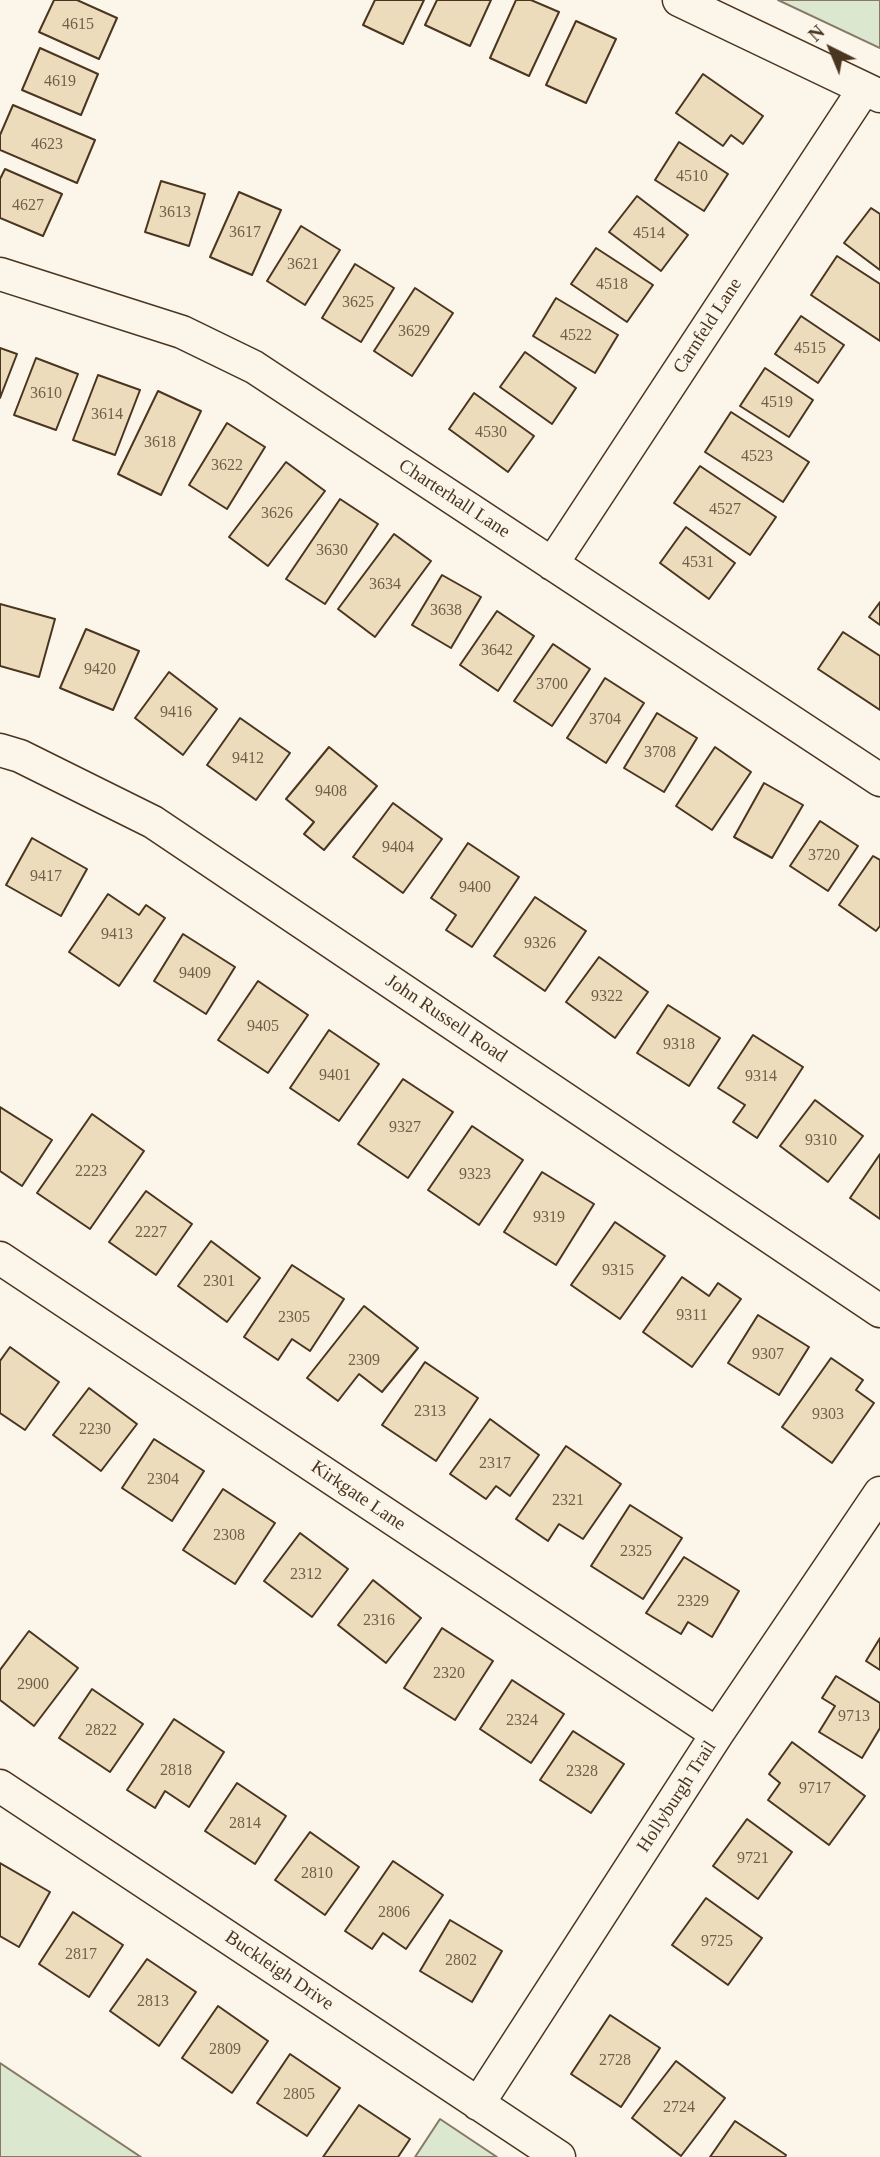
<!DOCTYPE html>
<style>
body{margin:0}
#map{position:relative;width:880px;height:2157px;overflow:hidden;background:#fbf6e9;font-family:"Times New Roman",serif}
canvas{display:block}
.north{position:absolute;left:796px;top:14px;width:70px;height:70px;-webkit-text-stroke:5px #fbf6e9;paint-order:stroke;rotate:317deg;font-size:19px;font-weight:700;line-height:28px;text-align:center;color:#4a3520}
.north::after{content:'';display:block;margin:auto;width:24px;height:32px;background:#4a3520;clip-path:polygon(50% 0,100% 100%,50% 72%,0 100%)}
</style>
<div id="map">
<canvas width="880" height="2157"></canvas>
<div class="north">N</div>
</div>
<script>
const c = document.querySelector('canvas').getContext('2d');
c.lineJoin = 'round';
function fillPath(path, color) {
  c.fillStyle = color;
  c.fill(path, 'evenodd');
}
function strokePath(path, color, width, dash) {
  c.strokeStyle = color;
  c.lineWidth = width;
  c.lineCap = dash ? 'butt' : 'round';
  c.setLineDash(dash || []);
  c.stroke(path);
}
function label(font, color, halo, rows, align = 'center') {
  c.font = font + ' "Times New Roman",serif';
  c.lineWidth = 5;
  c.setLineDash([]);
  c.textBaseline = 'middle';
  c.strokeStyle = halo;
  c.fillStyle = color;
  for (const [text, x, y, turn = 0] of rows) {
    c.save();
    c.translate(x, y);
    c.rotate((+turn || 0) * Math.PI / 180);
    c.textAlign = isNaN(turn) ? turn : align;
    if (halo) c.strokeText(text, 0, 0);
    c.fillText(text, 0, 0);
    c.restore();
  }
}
const green = new Path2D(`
 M778,0h102v48z
 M0,2063l141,94h-141z
 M440,2119l57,38h-82z`);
const building = new Path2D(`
 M54,0h23l40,18 -18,41 -60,-27z
 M375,0h49l-21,44 -40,-19z
 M437,0h54l-21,46 -45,-21z
 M516,0h15l28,12 -30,64 -39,-18z
 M576,21l40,18 -30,64 -40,-18z
 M40,48l58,26 -17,41 -59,-25z
 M703,74l60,42 -20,28 -12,-9 -8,11 -47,-33z
 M13,105l82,35 -18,43 -77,-33v-15z
 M679,142l49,32 -24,37 -49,-31z
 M5,169l57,25 -19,42 -43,-18v-39z
 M161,181l44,13 -16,52 -44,-14z
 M239,192l42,18 -29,65 -42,-18z
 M637,196l51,39 -27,36 -52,-39z
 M871,208l9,6v56l-36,-27z
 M301,226l39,24 -35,55 -38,-24z
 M596,248l57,37 -26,37 -56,-38z
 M837,256l43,28v57l-69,-46z
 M355,264l39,24 -33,54 -39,-24z
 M415,288l38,25 -41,63 -38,-25z
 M556,298l62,37 -23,38 -62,-37z
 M801,316l43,29 -26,38 -43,-29z
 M0,348l17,6 -17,44z
 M525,352l51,36 -24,36 -52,-37z
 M36,358l42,16 -22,56 -42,-15z
 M765,368l48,32 -24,37 -49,-31z
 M98,375l42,15 -25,65 -42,-15z
 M158,391l43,20 -40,84 -43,-21z
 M474,393l60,43 -26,36 -59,-43z
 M731,412l78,50 -26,40 -78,-50z
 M227,423l38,24 -38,62 -38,-24z
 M286,462l39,29 -57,75 -39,-29z
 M700,466l76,51 -26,38 -76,-52z
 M340,499l38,25 -53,80 -39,-25z
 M686,527l49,36 -26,36 -49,-36z
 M394,534l37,27 -56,76 -37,-28z
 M442,575l39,22 -30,51 -39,-23z
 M880,602v23l-11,-8z
 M0,604l55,15 -16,58 -39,-11z
 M497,611l37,25 -36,55 -38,-26z
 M86,629l53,22 -26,59 -53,-22z
 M843,632l37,24v54l-62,-41z
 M553,644l37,25 -38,57 -38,-25z
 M169,672l48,37 -34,46 -48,-37z
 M605,678l39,25 -38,60 -39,-25z
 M657,713l40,25 -33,54 -40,-24z
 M240,718l50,35 -34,47 -49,-35z
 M329,747l48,39 -53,64 -20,-16 10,-12 -28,-23z
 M715,747l36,25 -39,58 -36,-24z
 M764,783l39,22 -31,53 -38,-21z
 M393,803l49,36 -39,54 -50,-36z
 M820,821l38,25 -30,45 -38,-25z
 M32,838l55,31 -26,47 -55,-31z
 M468,843l51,34 -47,70 -26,-17 10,-15 -25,-17z
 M873,856l7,4v66l-4,5 -37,-26z
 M108,894l31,21 7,-10 19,13 -46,68 -50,-34z
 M535,897l51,34 -41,60 -51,-35z
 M183,934l52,33 -29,47 -52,-33z
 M599,957l49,35 -33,46 -49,-36z
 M258,981l50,34 -40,58 -50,-33z
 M668,1005l52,33 -31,48 -52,-33z
 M329,1030l50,34 -40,57 -49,-33z
 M753,1035l50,32 -46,71 -24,-16 12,-17 -27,-17z
 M403,1079l50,33 -45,66 -50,-34z
 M815,1100l48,36 -35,46 -48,-36z
 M0,1107l52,33 -30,46 -22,-15z
 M92,1114l52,37 -54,78 -53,-36z
 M472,1126l51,34 -44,65 -51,-35z
 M880,1154v65l-30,-21z
 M542,1172l52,32 -38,61 -52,-33z
 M146,1191l46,33 -36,51 -47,-33z
 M615,1222l50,34 -45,63 -49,-34z
 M211,1241l49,37 -33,44 -49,-36z
 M292,1265l52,34 -34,52 -18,-12 -14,21 -34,-23z
 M682,1277l27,19 9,-13 23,16 -49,68 -49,-35z
 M364,1306l54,42 -36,44 -23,-18 -21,27 -31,-23z
 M758,1315l51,32 -30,48 -51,-32z
 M10,1347l49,35 -34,48 -25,-17v-52z
 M831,1358l32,22 -7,10 18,13 -42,60 -50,-36z
 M425,1362l53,36 -42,63 -54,-36z
 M89,1388l48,36 -36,47 -48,-36z
 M490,1419l49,36 -29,41 -14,-10 -10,13 -36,-25z
 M154,1439l50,32 -32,50 -50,-33z
 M566,1446l55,38 -38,55 -24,-15 -11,17 -32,-22z
 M223,1489l52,34 -40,61 -52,-34z
 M630,1505l52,33 -39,61 -52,-33z
 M300,1533l48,36 -36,48 -48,-36z
 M684,1557l55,34 -27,46 -24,-15 -7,12 -35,-21z
 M373,1580l48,38 -35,45 -48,-38z
 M442,1628l51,33 -38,59 -51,-32z
 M29,1631l49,37 -44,58 -34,-26v-30z
 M880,1638v32l-14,-9z
 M836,1676l44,27v25l-18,30 -43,-26 16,-26 -13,-8z
 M512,1680l52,34 -33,49 -51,-34z
 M92,1689l51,35 -33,48 -51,-34z
 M174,1719l50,33 -35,55 -24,-16 -10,17 -28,-18z
 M573,1731l51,33 -33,49 -51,-33z
 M792,1742l73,54 -36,49 -61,-45 12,-17 -11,-9z
 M237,1783l49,33 -31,48 -50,-33z
 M747,1819l45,33 -34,47 -45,-33z
 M310,1832l49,35 -34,48 -50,-35z
 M393,1861l50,34 -37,54 -23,-16 -11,16 -27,-18z
 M0,1863l50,29 -31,55 -19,-11z
 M706,1898l56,40 -34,47 -56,-40z
 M73,1912l50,33 -34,52 -50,-33z
 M450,1920l52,31 -30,51 -52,-31z
 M147,1959l49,33 -37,54 -49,-35z
 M218,2006l50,35 -36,52 -50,-35z
 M610,2015l50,33 -39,59 -50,-33z
 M290,2054l50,34 -33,48 -50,-33z
 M676,2061l49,37 -44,58 -49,-38z
 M359,2105l51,34 -12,18h-75z
 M735,2121l51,34 -1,2h-75z`);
const street = new Path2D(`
 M679,0l201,96
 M0,274l182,58 72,35 626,413
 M552,564l312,-475
 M0,750l20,6 133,66 727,489
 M0,1258l717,476
 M0,1786l559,371
 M478,2104l239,-370 163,-241`);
const numberNames = [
 ["4615",78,25],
 ["4619",60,82],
 ["4623",47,145],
 ["4510",692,177],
 ["4627",28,206],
 ["3613",175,213],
 ["3617",245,233],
 ["4514",649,234],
 ["3621",303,265],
 ["4518",612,285],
 ["3625",358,303],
 ["3629",414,332],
 ["4522",576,336],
 ["4515",810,349],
 ["3610",46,394],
 ["4519",777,403],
 ["3614",107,415],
 ["4530",491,433],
 ["3618",160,443],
 ["4523",757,457],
 ["3622",227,466],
 ["4527",725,510],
 ["3626",277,514],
 ["3630",332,551],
 ["4531",698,563],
 ["3634",385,585],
 ["3638",446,611],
 ["3642",497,651],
 ["9420",100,670],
 ["3700",552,685],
 ["9416",176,713],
 ["3704",605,720],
 ["3708",660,753],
 ["9412",248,759],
 ["9408",331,792],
 ["9404",398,848],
 ["3720",824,856],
 ["9417",46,877],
 ["9400",475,888],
 ["9413",117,935],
 ["9326",540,944],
 ["9409",195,974],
 ["9322",607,997],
 ["9405",263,1027],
 ["9318",679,1045],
 ["9401",335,1076],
 ["9314",761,1077],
 ["9327",405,1128],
 ["9310",821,1141],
 ["2223",91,1172],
 ["9323",475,1175],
 ["9319",549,1218],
 ["2227",151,1233],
 ["9315",618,1271],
 ["2301",219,1282],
 ["9311",692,1316],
 ["2305",294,1318],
 ["9307",768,1355],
 ["2309",364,1361],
 ["2313",430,1412],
 ["9303",828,1415],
 ["2230",95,1430],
 ["2317",495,1464],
 ["2304",163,1480],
 ["2321",568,1501],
 ["2308",229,1536],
 ["2325",636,1552],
 ["2312",306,1575],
 ["2329",693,1602],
 ["2316",379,1621],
 ["2320",449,1674],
 ["2900",33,1685],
 ["9713",854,1717],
 ["2324",522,1721],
 ["2822",101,1731],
 ["2818",176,1771],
 ["2328",582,1772],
 ["9717",815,1789],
 ["2814",245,1824],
 ["9721",753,1859],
 ["2810",317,1874],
 ["2806",394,1913],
 ["9725",717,1942],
 ["2817",81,1955],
 ["2802",461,1961],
 ["2813",153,2002],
 ["2809",225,2050],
 ["2728",615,2061],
 ["2805",299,2095],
 ["2724",679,2108]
];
const streetNames = [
 ["Carnfeld Lane",708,326,-57],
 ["Charterhall Lane",454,499,33],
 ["John Russell Road",446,1019,34],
 ["Kirkgate Lane",358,1496,34],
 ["Hollyburgh Trail",677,1797,-57],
 ["Buckleigh Drive",279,1971,34]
];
fillPath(green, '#dce7d0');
strokePath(green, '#887966', 2);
fillPath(building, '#ecdcbc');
strokePath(building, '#4a3520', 2);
strokePath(street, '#4a3520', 35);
strokePath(street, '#fbf6e9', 32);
label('16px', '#725f47', null, numberNames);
label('19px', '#4a3520', '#fbf6e9', streetNames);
</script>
